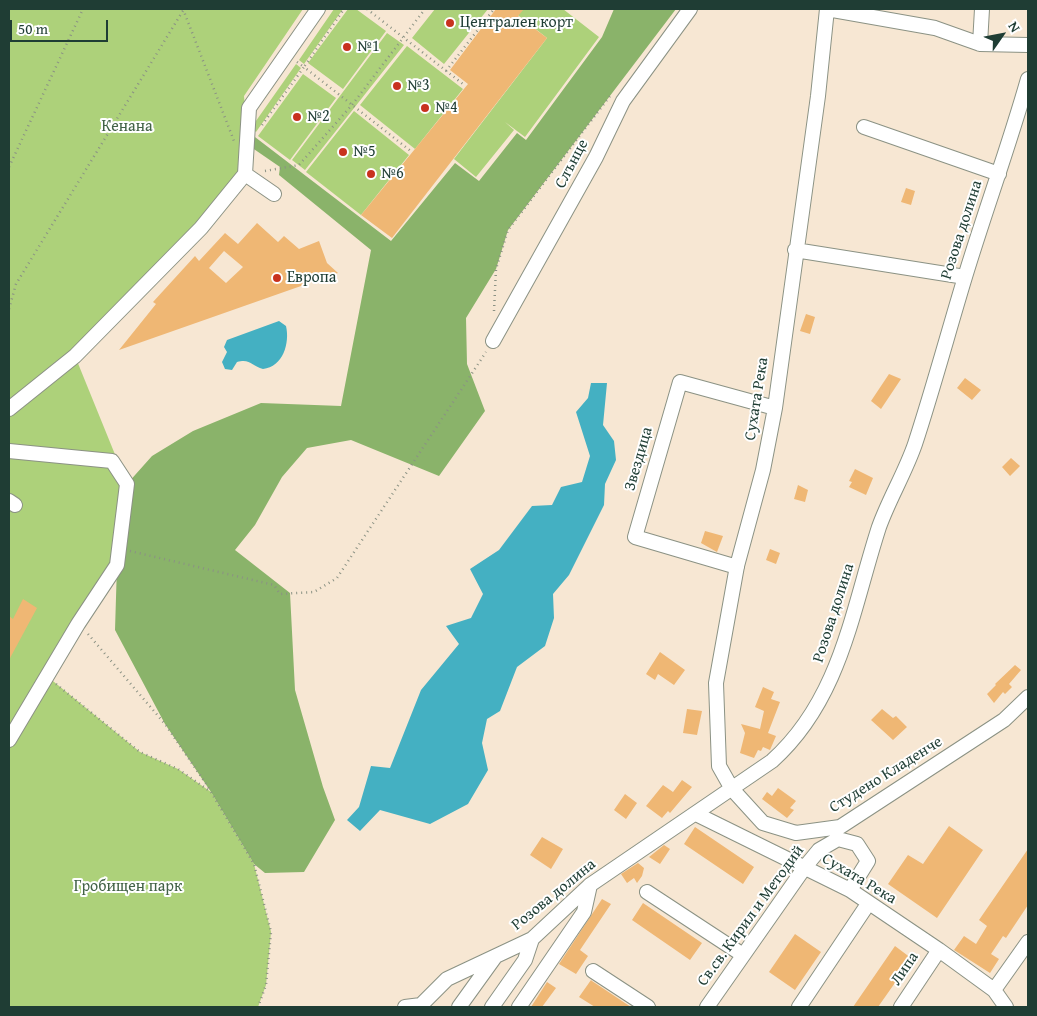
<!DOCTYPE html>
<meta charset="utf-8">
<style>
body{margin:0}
#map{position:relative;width:1037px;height:1016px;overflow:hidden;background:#f7e7d3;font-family:"Gentium Book Plus",serif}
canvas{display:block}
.frame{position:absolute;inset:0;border:10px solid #1f3d34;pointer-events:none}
.north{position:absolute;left:977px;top:10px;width:50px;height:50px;-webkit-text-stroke:4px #fff;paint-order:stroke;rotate:57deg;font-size:14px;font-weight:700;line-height:20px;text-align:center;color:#1f3d34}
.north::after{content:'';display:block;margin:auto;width:18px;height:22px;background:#1f3d34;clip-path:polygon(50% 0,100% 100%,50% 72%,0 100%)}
.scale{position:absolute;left:10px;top:20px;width:98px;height:22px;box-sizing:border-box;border:2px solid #1f3d34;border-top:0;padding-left:6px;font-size:15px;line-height:18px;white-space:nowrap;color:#1f3d34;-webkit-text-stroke:4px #fff;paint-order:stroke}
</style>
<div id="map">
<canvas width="1037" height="1016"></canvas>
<div class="frame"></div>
<div class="north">N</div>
<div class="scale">50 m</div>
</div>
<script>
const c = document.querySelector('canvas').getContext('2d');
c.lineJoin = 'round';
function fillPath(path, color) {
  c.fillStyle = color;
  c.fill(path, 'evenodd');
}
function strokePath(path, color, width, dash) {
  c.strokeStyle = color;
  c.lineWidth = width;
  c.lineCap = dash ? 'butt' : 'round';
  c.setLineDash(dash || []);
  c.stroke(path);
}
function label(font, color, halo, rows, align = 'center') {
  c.font = font + ' "Gentium Book Plus",serif';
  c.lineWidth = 4;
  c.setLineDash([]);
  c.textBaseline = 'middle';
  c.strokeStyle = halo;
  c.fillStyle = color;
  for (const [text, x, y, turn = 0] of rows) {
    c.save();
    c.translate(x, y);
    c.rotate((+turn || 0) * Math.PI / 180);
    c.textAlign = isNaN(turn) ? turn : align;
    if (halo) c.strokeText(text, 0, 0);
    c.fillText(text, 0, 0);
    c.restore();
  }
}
const green = new Path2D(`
 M9,9h294l-59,87 4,49 -3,29 -170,182 52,128 -10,81 -108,172z
 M334,9h9l-39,55 -5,-4z
 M348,9h8l30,22 -43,58 -35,-26z
 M435,9h53l-44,55 -32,-26z
 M510,9h53l36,28 -74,100 -20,-15 9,8 -38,47 -22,-18 93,-121z
 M387,33l17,12 -99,125 -13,-10z
 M407,46l56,43 -48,60 -55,-44z
 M296,64l5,4 -45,64 -5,-4z
 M303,74l33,24 -46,62 -32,-24z
 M354,111l55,44 -48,60 -55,-43z
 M48,677l92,75 38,17 33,23 43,72 17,68 -5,53 -8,22h-249v-267z`);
const forest = new Path2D(`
 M614,9h62l-168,221 -12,39 -30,49 1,46 18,47 -46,65 -88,-36 -44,8 -25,29 -27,48 -20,25 55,43 5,97 28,97 12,33 -31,52 -39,1 -11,-9 -43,-72 -46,-68 -50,-94 2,-65 10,-81 25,-28 41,-25 68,-28 80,3 30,-156 -92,-75 1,-8 -32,-22 3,-11 140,107 64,-78 24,18 38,-48 9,7 76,-103z`);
const water = new Path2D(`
 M279,321l7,5c4,17 -3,41 -23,43 -11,-3 -13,-11 -26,-7l-5,8 -7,-1 -3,-7 5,-10 -3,-5 3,-7z
 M591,383h16l-4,42 11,16 2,19 -11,24 -1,21 -35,70 -16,19 1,24 -9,28 -28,21 -17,44 -13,8 -5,24 6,27 -20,34 -38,20 -50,-14 -20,21 -13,-11 12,-13 12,-41 19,2 31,-78 38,-46 -13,-18 25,-8 12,-24 -13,-25 29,-19 33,-44 20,-1 9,-18 21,-5 8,-26 -14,-44 12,-14z`);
const building = new Path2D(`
 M496,9h28l-6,7 29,22 -155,200 -31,-23 107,-131 -18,-14z
 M906,188l9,3 -4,14 -10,-3z
 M257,223l21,19 6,-6 15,13 20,-8 8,22 11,10 -219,77 37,-46 -3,-2 42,-46 4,5 26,-28 13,11zM224,251l19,16 -17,16 -17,-15z
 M806,314l9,3 -5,17 -10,-3z
 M889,374l12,5 -20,30 -10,-8z
 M965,378l16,12 -9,10 -15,-12z
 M1011,458l9,8 -10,10 -8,-9z
 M855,469l18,9 -7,17 -17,-8 3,-5 -3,-1z
 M798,485l10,5 -3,12 -11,-3z
 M705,531l18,5 -6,16 -16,-9z
 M770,549l10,4 -4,11 -10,-4z
 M23,599l14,9 -28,52v-44l4,3z
 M660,652l25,18 -11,15 -16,-11 -3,6 -9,-6z
 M1015,665l6,5 -12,14 3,3 -7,7 -2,-2 -9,11 -7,-9 9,-9 -1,-1z
 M763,687l11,5 -3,7 9,3 -12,31 8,3 -6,14 -7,-3 -2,4 -3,-1 -4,8 -14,-5 5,-20 -4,-9 19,5 4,-18 -9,-4z
 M687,709l15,2 -5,24 -14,-2z
 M882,709l11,9 3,-2 11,11 -14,13 -22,-20z
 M682,780l10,7 -22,26 -2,-2 -6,7 -16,-12 17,-21 10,7z
 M778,788l18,13 -6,7 4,2 -7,8 -25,-19 5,-7 5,4z
 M625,794l12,9 -11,16 -12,-9z
 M949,826l34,24 -46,68 -49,-34 20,-29 15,9z
 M695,827l59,40 -11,17 -59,-40z
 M542,837l21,12 -12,20 -21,-14z
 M664,845l6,4 -10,15 -11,-7z
 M1028,849v56l-22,33 -3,-2 -12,18 8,5 -9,14 -36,-23 10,-14 12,8 11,-18 -8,-6z
 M638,863l6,5 -2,8 -5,7 -3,-5 -7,5 -6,-9z
 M602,899l9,5 -31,46 8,6 -12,18 -17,-10z
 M643,903l59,40 -12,17 -58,-40z
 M795,934l26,18 -26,38 -26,-18z
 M895,946l16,12 -7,12 -26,37h-25z
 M591,980l1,1 39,26h-36l-16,-10z
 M547,982l9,6 -14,19h-11z`);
const path = new Path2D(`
 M183,9l51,132
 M367,9l96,75
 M297,62l7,5 40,-58
 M446,71l48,-62
 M262,125l42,-58 108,85
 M9,167l74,-158
 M265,171l34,-6 53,-60 73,-96
 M9,309l7,-25 168,-275
 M494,311l2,-42 12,-39 102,-134
 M130,551l144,34 6,9 34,-2 23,-14 149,-226
 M88,634l77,90 46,67
 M56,684l84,68 38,17 33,23 43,72 17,68 -5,53 -8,22`);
const minor = new Path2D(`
 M827,9l-9,87 -43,312 -12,62 -26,96 -21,117 3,83 13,23 31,34 33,10 44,-6 164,-107 24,-23
 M827,9l108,19 45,16
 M982,9l-2,35 48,1
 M864,127l135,47
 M245,174l29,20
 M795,250l170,27
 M493,341l103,-184 27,-56 67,-92
 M9,409l66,-53 126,-128 44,-54 4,-66 69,-99
 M9,451l103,10 15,23 -10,81 -39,59 -69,116
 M9,501l6,4
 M737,567l-102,-30 45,-155 95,26
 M696,814l154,76 89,60 55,40
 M647,892l96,63
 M593,971l55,36
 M405,1007l16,-2
 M419,1007l28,-28 85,-40 58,-54 182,-124c69,-62 80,-151 107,-234 10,-28 26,-54 36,-83 18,-55 33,-111 50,-167 20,-66 44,-131 63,-198
 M459,1007l36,-50
 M492,1007l33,-47 7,-21
 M519,1007l65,-95 6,-27
 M707,1007l98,-140 14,-17 19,-11 19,5 11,17 -18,29
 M799,1007l69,-103
 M901,1007l38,-57
 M1006,1007l-12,-17 34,-48`);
const markers = [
 [450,23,5,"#c8321e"],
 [347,47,5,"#c8321e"],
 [397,86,5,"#c8321e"],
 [425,108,5,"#c8321e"],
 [297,117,5,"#c8321e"],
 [343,152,5,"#c8321e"],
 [371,174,5,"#c8321e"],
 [277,278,5,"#c8321e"]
];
const poiNames = [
 ["Централен корт",460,23],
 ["№1",357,47],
 ["№3",407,86],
 ["№4",435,108],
 ["№2",307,117],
 ["№5",353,152],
 ["№6",381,174],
 ["Европа",287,278]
];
const parkNames = [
 ["Кенана",127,127],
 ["Гробищен парк",128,887]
];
const streetNames = [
 ["Слънце",572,164,-62],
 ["Розова долина",962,230,-72],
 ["Сухата Река",757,399,-81],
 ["Звездица",639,459,-74],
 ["Розова долина",834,613,-72],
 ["Студено Кладенче",886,775,-32],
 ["Сухата Река",859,879,31],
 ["Розова долина",554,895,-39],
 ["Св.св. Кирил и Методий",751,916,-54],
 ["Липа",905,969,-56]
];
fillPath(green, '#add17a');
fillPath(forest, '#8ab36a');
fillPath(water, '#44b0c2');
fillPath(building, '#efb774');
strokePath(minor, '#8b9284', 16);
strokePath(path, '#8b9284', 2.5, [1, 4]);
strokePath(minor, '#fff', 14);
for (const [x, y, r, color] of markers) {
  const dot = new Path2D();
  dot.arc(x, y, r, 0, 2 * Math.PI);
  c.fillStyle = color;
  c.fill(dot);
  strokePath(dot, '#fff', 2);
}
label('16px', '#1f3d34', '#fff', poiNames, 'left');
label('16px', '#426246', '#fff', parkNames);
label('16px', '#1f3d34', '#fff', streetNames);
</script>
